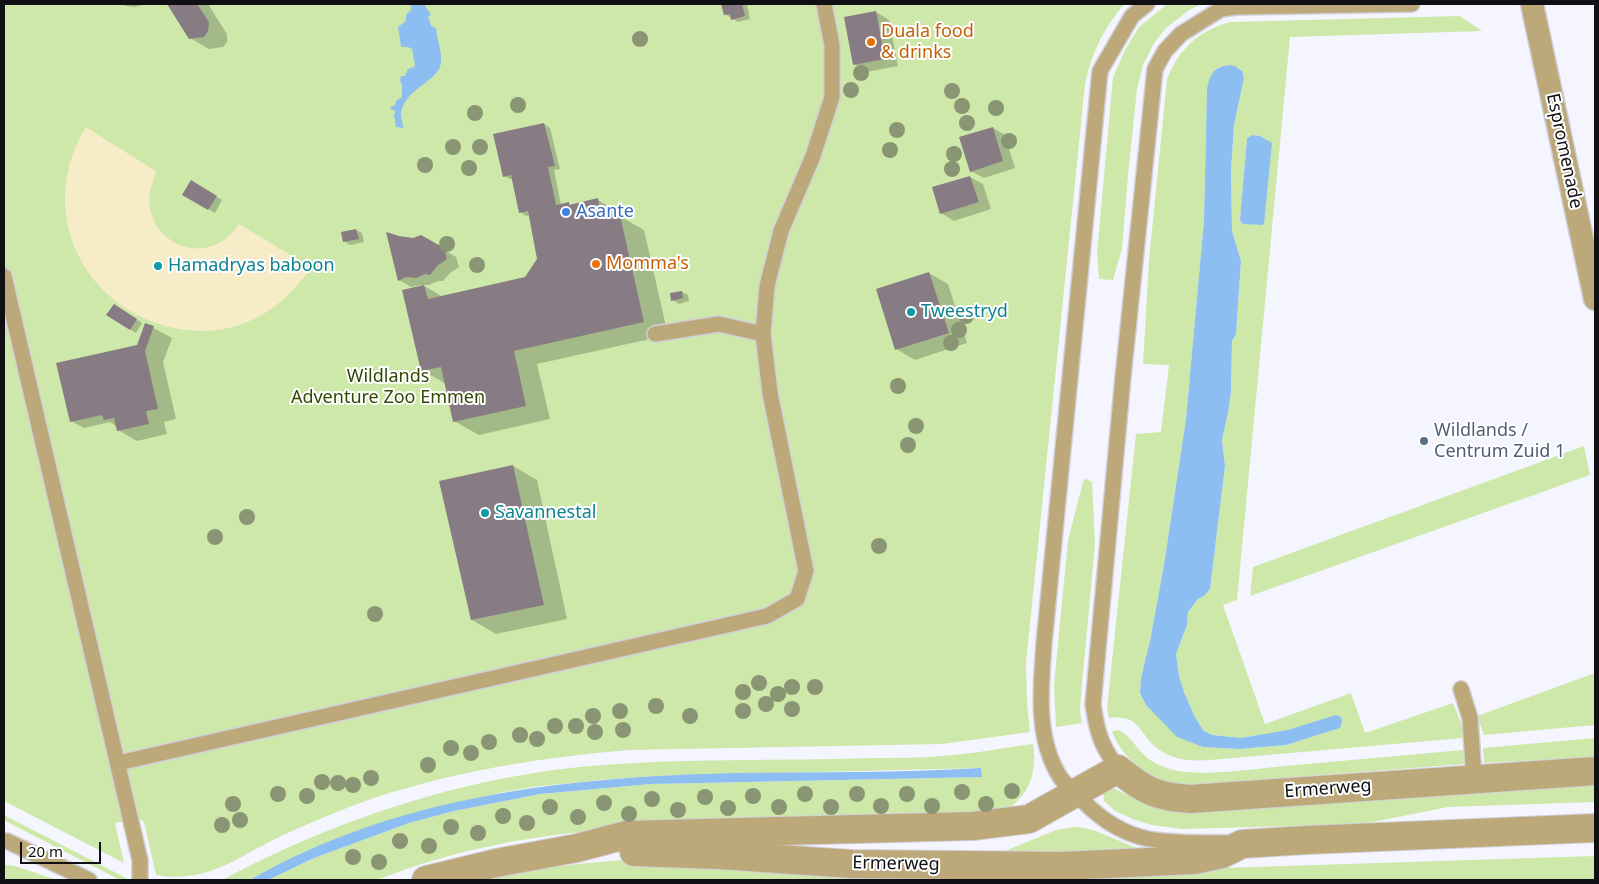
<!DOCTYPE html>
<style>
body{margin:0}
#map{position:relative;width:1599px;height:884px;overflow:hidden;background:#f4f5ff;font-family:"Noto Sans",sans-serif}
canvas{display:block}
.frame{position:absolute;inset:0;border:5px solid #101014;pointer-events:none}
.scale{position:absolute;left:20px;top:842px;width:81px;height:22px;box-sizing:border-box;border:2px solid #101014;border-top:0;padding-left:6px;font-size:15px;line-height:18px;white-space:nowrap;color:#101014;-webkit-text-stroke:4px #fff;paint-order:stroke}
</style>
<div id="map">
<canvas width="1599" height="884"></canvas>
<div class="frame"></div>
<div class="scale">20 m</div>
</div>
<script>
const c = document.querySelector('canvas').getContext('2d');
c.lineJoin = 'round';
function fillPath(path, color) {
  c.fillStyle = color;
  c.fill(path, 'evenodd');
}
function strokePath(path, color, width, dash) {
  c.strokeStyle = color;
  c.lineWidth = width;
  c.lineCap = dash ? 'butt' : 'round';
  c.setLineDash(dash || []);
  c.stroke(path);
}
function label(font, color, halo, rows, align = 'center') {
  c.font = font + ' "Noto Sans",sans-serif';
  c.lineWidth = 4;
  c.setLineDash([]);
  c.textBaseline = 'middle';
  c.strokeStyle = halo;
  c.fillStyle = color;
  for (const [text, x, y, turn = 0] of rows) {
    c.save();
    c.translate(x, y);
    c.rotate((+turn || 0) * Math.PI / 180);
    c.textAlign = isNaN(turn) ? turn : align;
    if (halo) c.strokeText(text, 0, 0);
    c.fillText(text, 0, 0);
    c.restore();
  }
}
const green = new Path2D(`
 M4,4h1120c-22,28 -31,46 -39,80l-59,579 1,40 3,29 -88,12 -313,6c-87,7 -172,21 -255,48 -32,11 -64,25 -95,39 -43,21 -73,47 -123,38l-12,-53 -5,-3 -24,4 9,40 -120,-62z
 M1167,4h34l-12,6 -23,18 -12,15 -11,22 -6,24 -9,86 -6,74 -9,31 -14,-1 -2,-26 16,-176 12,-27 14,-23z
 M1460,16l22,15 -192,6 -53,563 -14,5 42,119 86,-31 14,40 88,-30 10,25v10l-253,22c-18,1 -33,1 -49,-9 -23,-14 -17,-37 -52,-33l-2,-10 29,-274 25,-2 8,-67 -26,-1 6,-104 18,-181c13,-31 30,-47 63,-57zM1230,65l9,3 5,10 -10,47 -3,46 1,60 9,30 -5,73 -4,7 -1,51 -3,21 -6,27 3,26 -15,123 -6,7 -6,3 -10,13 -1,13 -11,29 3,22 5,16 11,25 8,13 9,5 29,3 101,-16 -2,6 -54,17 -47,4 -36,-2 -41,-27 -16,-15 -6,-12 1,-15 9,-37 14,-76 22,-146 18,-199 3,-131 11,-22zM1252,135l8,1 6,3 -26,83 7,-84z
 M1584,446l6,29 -340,121 3,-29z
 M1087,479l5,3 3,62 -14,151 -1,16 2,12 -26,4 -2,-42 14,-145 15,-58 1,-2z
 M1595,673v52l-111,10 -7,-19z
 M1117,730c11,1 22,23 33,30 11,7 23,11 36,12 30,3 68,-3 99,-6 59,-5 119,-11 178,-16l1,14 -258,20c-9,0 -19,1 -28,0 -29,-5 -55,-25 -66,-52z
 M1595,738v19l-111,6 -1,-15z
 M1033,744c5,33 -6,56 -36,71l-374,13 -61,6 -47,7 -48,10 -46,13 -45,16h-108l46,-22 95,-35 45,-12 86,-17 111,-10 331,-7 -1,-9 -326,8 -55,4 -68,7 -33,6 -89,21 -92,32 -68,34h-28c115,-61 238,-102 368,-114 93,-8 187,-5 281,-8 23,0 47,0 71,-2 30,-2 61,-8 91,-12z
 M1595,784v18l-147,5 -85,17 -181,5 -30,-4 -17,-5 -20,-9 -11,-10 -1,-9 7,-5 39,17z
 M4,815l122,63 2,2h-8l-107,-55 -9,-5z
 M1074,827c26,1 48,18 73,24l-154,5 63,-26z
 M1595,856v24h-1113c55,-12 110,-19 165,-21l357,16z
 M4,865l11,1 42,14h-53z`);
const sand = new Path2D(`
 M86,127l71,45c-32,60 46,107 82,52l73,44c-17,20 -32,38 -56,50 -25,13 -55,16 -82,10 -92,-20 -139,-118 -88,-201z`);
const water = new Path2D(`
 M411,4h13l7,11 -3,1 3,10 5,2c1,12 6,23 5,35 -3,18 -33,25 -39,46 -3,7 1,12 1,19l-7,-1 -2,-12 2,-4 -6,-2 1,-2 4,-2 1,-4 6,-4v-12l-2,-5 1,-4h4l3,-7 6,-2 1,-2 -3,-16 -4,-2h-7l-3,-20 8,-6v-6l5,-5z
 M1230,65l5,1 7,5 2,7 -10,47 -3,46 1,60 9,30 -5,73 -4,7 -1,51 -3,21 -6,27 3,26 -15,123 -6,7 -6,3 -10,13 -1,13 -11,29 3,22 5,16 11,25 8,13 9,5 29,3 47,-8 48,-15 5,2 1,5 -2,6 -54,17 -47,4 -36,-2 -26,-10 -31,-32 -6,-12 1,-15 9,-37 14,-76 22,-146 18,-199 3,-131c4,-16 6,-22 23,-24z
 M1252,135l8,1 12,7 -8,81 -3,1 -18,-1 -3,-4 7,-82z
 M981,768l1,9 -331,7 -111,10 -86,17 -45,12 -95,35 -46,22h-18c148,-85 317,-103 486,-107 82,-1 164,0 245,-5z`);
const shadow = new Path2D(`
 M122,4h23l-10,3 -9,-1z
 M169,4h39l19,30v8l-4,5 -14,2 -19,-11z
 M722,4h25l3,15 -12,3 -13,-8z
 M876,12l13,8 9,46 -31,6 -13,-8z
 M544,124l6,4 10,41 -6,1 7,35 7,-1 3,1 27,-5 24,14 1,4 21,12 24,105 -131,29 13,55 -71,16 -25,-14 -8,-37 -24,-14v-85l-11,2 -12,-7v-42l15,1 7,-2 35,20 3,10 -9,6 -7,8h-5l-9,4h-6l20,12 83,-19 13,-19 -9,-44 -4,1 -6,-4 -7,-33h-3l-6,-3z
 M993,128l12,7 10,33 -31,10 -13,-7z
 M970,177l13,7 8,25 -37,12 -13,-8z
 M191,181l31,19 -7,13 -31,-18z
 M356,230l6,3 2,9 -14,3 -6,-4z
 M929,273l19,11 19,59 -52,17 -19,-11z
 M682,292l6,3 1,6 -10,3 -6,-4z
 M120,309l22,14 -6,10 -28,-18z
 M146,324l26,14 -9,24 13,57 -12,3 3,12 -30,7 -19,-11 -1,-3 -7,-5 -26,6 -13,-7 67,-75z
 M513,466l24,14 30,139 -71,15 -24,-14z`);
const building = new Path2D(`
 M167,4h30l12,18 -1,9 -4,6 -15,2z
 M721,4h21l3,12 -14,4 -1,-6 -6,1z
 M876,11l9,48 -32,6 -9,-48z
 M544,123l11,43 -7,1 8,38 13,-3v3l29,-7 4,21 18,-4 24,107 -130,29 12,55 -73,16 -12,-55 -20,4 -19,-81 22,-5 4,14 97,-22 12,-18 -9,-48 -9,2 -8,-38 -8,2 -10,-43z
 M993,127l10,34 -33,11 -11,-35z
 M970,176l9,26 -39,12 -8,-27z
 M191,180l26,16 -9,14 -26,-15z
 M356,229l3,10 -16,3 -2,-10z
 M386,232l13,4 14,2 8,-3 23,13 3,11 -10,7 -7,9 -5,-1 -9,4 -10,-1 -8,4z
 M929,272l20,61 -54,17 -19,-61z
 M682,291l1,7 -12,3 -1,-8z
 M114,304l23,15 -7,11 -24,-15z
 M145,323l9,3 -9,25 13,58 -12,2 3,13 -32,7 -3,-13 -10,2 -2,-5 -32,7 -14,-59 81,-18z
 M513,465l31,140 -73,15 -32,-139z`);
const service = new Path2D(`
 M1147,4l-15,12 -32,55 -56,572c-3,45 -9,94 16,134 6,9 16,17 24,25 18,18 39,32 65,37 26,5 53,3 80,4
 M4,276l125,537 11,47v20
 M763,334l4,-48 14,-55 32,-75 19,-59v-52l-8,-41
 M1461,689l9,29 4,60
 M118,763l649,-147 30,-17 9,-28 -36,-178 -7,-59 -44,-10 -64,10
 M1118,769c-17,-24 -21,-36 -25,-65l30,-327 32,-308 10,-18 16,-17 40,-25 15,-2 176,-3
 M7,841l82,39`);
const pedestrian = new Path2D(`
 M1532,4l63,295`);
const tertiary = new Path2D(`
 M634,852l85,3 133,9 210,2 132,-6 28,-6 20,-10 65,-4 288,-12
 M426,880l70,-17 81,-15 49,-13 347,-9 56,-7 89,-50c25,21 39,28 72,30l405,-28`);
const trees = [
 [640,39],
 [861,73],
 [851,90],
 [952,91],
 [518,105],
 [962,106],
 [996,108],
 [475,113],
 [967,123],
 [897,130],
 [1009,141],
 [453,147],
 [480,147],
 [890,150],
 [954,154],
 [425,165],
 [469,168],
 [952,169],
 [447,244],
 [477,265],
 [966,316],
 [959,330],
 [951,343],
 [898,386],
 [916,426],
 [908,445],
 [247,517],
 [215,537],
 [879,546],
 [375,614],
 [759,683],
 [792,687],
 [815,687],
 [743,692],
 [778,694],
 [766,704],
 [656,706],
 [792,709],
 [620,711],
 [743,711],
 [593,716],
 [690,716],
 [555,726],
 [576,726],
 [623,730],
 [595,732],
 [520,735],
 [537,739],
 [489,742],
 [451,748],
 [471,753],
 [428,765],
 [371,778],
 [322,782],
 [338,783],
 [353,785],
 [1012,791],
 [962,792],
 [278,794],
 [805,794],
 [857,794],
 [907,794],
 [307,796],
 [753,796],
 [705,797],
 [652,799],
 [604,803],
 [233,804],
 [986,804],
 [881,806],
 [932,806],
 [550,807],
 [779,807],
 [831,807],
 [728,808],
 [678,810],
 [629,814],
 [503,816],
 [578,817],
 [240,820],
 [527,823],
 [222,825],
 [451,827],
 [478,833],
 [400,841],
 [429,846],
 [353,857],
 [379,862]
];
const markers = [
 [871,42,5,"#e8710a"],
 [566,212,5,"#3f7fe0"],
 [596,264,5,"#e8710a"],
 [158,266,5,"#0f9aa8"],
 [911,312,5,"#0f9aa8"],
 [1424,441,5,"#5c6f8a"],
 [485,513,5,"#0f9aa8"]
];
const foodNames = [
 ["Duala food",881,32],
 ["& drinks",881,53],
 ["Momma's",606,264]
];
const streetNames = [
 ["Espromenade",1564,151,78],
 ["Ermerweg",1328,789,-4],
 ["Ermerweg",896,864,1]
];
const shopNames = [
 ["Asante",576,212]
];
const cultureNames = [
 ["Hamadryas baboon",168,266],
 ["Tweestryd",921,312],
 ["Savannestal",495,513]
];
const parkNames = [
 ["Wildlands",388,377],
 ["Adventure Zoo Emmen",388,398]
];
const serviceNames = [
 ["Wildlands /",1434,431],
 ["Centrum Zuid 1",1434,452]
];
fillPath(green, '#cee8aa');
fillPath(sand, '#f6ecc7');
fillPath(water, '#8cbef1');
fillPath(shadow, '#0003');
fillPath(building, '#877c83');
strokePath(service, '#d0d0d9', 18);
strokePath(pedestrian, '#d0d0d9', 25);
strokePath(tertiary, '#d0d0d9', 30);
strokePath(service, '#bda879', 15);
strokePath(pedestrian, '#bda879', 22);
strokePath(tertiary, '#bda879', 28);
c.fillStyle = '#899573';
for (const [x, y] of trees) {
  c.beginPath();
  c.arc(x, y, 8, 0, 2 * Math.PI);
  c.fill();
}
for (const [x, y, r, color] of markers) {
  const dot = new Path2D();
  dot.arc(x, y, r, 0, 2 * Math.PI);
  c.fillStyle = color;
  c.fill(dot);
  strokePath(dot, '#fff', 2);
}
label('18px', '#c56008', '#fff', foodNames, 'left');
label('18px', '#101014', '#fff', streetNames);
label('18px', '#366cbe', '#fff', shopNames, 'left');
label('18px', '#0d838f', '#fff', cultureNames, 'left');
label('18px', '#324700', '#fff', parkNames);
label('18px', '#4e5e75', '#fff', serviceNames, 'left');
</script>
